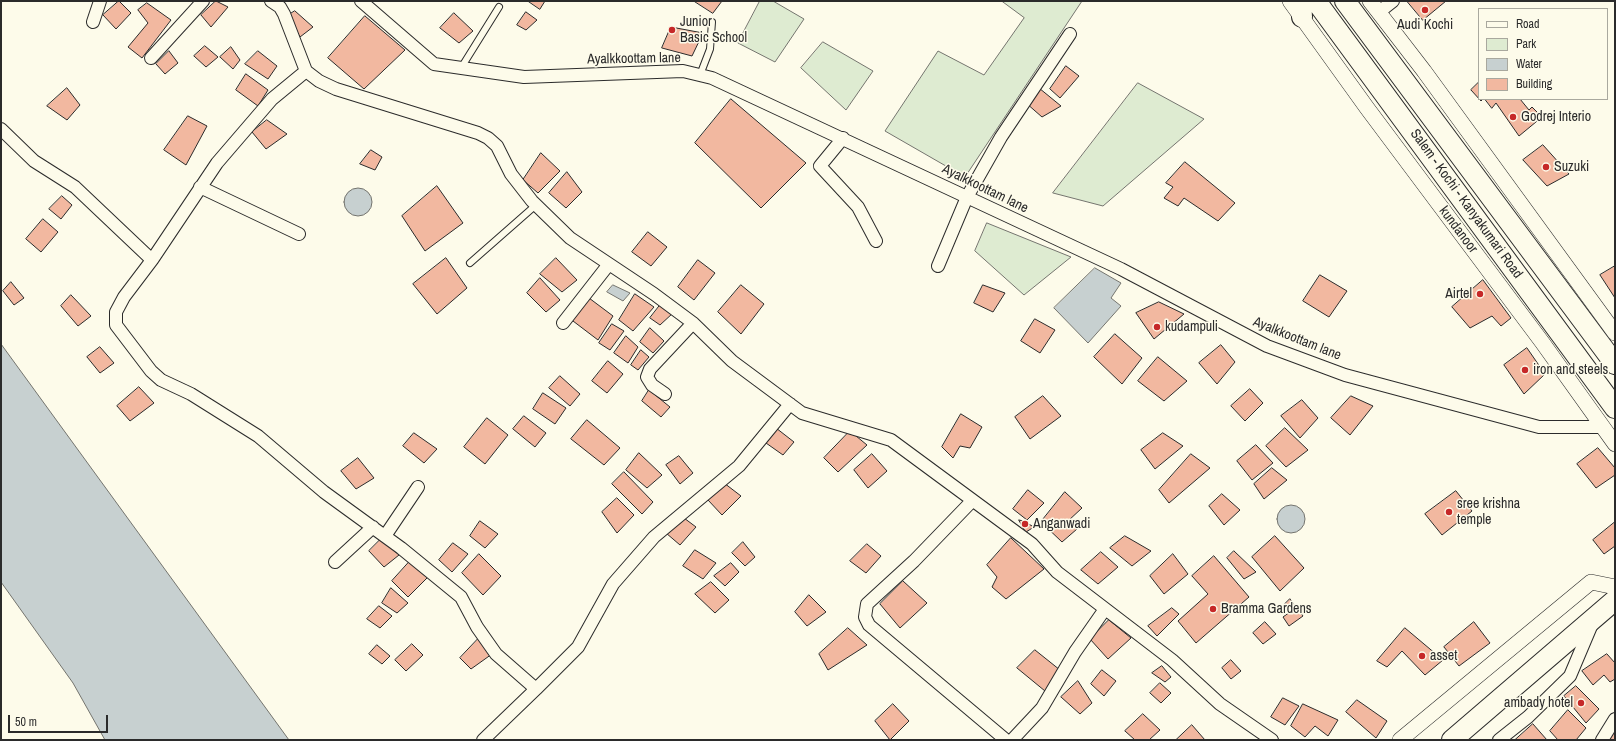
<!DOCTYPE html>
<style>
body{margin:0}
#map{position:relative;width:1616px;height:741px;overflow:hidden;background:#fdfbea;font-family:"Archivo Narrow",sans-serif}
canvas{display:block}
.frame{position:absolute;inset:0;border:2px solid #2b2b2b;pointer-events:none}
.legend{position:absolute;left:1478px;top:8px;width:130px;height:92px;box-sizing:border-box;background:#fdfbea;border:1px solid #a9a89e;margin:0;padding:5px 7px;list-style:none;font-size:12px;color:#2b2b2b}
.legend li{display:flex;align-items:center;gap:8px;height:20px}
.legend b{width:20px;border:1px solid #a9a89e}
.scale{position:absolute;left:8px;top:715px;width:100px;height:18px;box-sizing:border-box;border:2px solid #2b2b2b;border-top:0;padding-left:5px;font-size:12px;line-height:14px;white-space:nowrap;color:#2b2b2b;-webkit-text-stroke:3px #fdfbea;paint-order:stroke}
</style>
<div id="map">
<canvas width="1616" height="741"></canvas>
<div class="frame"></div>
<ul class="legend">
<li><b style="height:5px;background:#fdfbea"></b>Road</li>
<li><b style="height:11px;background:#deebd1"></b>Park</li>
<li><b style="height:11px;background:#c7d0d0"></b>Water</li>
<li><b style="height:11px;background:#f2b8a0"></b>Building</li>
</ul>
<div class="scale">50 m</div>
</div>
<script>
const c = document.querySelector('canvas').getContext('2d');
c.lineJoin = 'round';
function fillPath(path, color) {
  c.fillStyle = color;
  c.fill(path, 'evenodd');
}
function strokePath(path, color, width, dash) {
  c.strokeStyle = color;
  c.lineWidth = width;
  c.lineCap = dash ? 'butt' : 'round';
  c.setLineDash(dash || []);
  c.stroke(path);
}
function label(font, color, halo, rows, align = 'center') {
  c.font = font + ' "Archivo Narrow",sans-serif';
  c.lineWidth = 3;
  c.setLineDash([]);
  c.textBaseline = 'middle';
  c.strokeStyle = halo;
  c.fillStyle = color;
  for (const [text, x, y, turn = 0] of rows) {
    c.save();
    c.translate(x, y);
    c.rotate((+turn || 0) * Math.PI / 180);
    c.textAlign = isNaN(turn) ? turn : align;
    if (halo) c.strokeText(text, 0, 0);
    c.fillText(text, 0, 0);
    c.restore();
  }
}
const green = new Path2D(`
 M760,1h13l31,18 -29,43 -37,-19z
 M1002,1h80l-117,176 -80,-46 53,-80 46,24 40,-57z
 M823,42l50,29 -27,39 -45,-42z
 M1138,83l66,36 -101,87 -50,-13z
 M987,223l84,34 -47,38 -49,-44z`);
const water = new Path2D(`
 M344 202a14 14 0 1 1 28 0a14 14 0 1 1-28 0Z
 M1095,268l26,15 -10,15 10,8 -33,37 -34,-35z
 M613,285l17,8 -7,8 -16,-9z
 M1,344l288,396h-184l-32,-57 -72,-101z
 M1277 519a14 14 0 1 1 28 0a14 14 0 1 1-28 0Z`);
const building = new Path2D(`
 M119,1l12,12 -15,16 -13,-14z
 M216,1l12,6 -17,20 -10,-12z
 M528,1h17l-5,8z
 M694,1h28l-9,12z
 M1407,1h39l-23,19z
 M147,3l24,17 -29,38 -14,-11 20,-24 -10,-13z
 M295,11l18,16 -13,10 -13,-21z
 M526,12l11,8 -11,10 -9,-5z
 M454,13l19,18 -14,12 -19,-15z
 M365,16l40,34 -41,39 -36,-31z
 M671,27l32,6 -11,23 -30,-8z
 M205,46l13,11 -12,10 -12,-11z
 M231,47l9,13 -7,9 -13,-12z
 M169,51l9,12 -13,11 -9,-10z
 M258,51l19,15 -9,13 -23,-15z
 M1066,66l13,10 -19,22 -10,-9z
 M246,74l22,16 -10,16 -22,-16z
 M1479,82v17h4l-2,2 -10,-11z
 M67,88l13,17 -13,15 -20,-14z
 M1039,88l22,18 -19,11 -16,-14z
 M731,99l75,64 -45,45 -66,-65z
 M1485,99h35l9,11 3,-3 10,10 -23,19 -23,-33 -4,5z
 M188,116l19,10 -21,39 -22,-15z
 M267,120l20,14 -21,15 -14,-17z
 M1543,145l26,29 -22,12 -24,-26z
 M371,150l11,7 -7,13 -15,-6z
 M541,153l19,18 -22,22 -15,-13z
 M1185,162l50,41 -17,18 -34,-23 -6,8 -14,-8 9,-11 -7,-4z
 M567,172l15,20 -16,16 -17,-15z
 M437,186l26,37 -38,28 -23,-35z
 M62,196l10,9 -11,14 -12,-10z
 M43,219l15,13 -17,20 -15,-13z
 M648,232l19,15 -16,19 -19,-14z
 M446,258l21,30 -30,26 -24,-30z
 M556,258l21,22 -15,12 -22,-18z
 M698,260l17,13 -21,27 -16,-13z
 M1615,266v32l-15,-23z
 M1320,275l27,16 -18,26 -26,-16z
 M540,278l20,22 -14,12 -19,-19z
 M1483,280l28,38 -10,8 -9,-10 -22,12 -18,-21z
 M11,282l13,16 -10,7 -11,-14z
 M741,285l23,19 -23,30 -23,-22z
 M983,285l22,8 -12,19 -19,-9z
 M635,294l19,13 -21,24 -14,-11z
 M71,295l20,21 -13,10 -17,-20z
 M589,298l24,18 -15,24 -25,-19z
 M1159,302l25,12 -30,25 -18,-26z
 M661,304l12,9 -13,12 -10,-7z
 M1035,319l20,11 -15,23 -19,-12z
 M612,324l12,7 -14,19 -11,-7z
 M650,328l14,13 -11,12 -13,-11z
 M1115,334l27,24 -20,26 -28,-27z
 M626,336l12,11 -10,16 -14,-10z
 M1221,345l14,17 -18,22 -18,-21z
 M100,347l14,16 -14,10 -13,-16z
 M1527,348l18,26 -21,20 -20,-29z
 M641,350l8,7 -11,13 -7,-5z
 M1158,357l29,24 -23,20 -26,-20z
 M608,361l15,13 -16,19 -15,-12z
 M560,376l20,18 -10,12 -21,-18z
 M139,387l15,16 -24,18 -13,-15z
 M1250,389l13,14 -18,18 -14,-15z
 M649,390l21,17 -9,10 -19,-16z
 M543,393l23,15 -11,16 -22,-15z
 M1043,396l18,20 -31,23 -15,-22z
 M1351,396l22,10 -23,29 -19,-17z
 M1302,400l16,18 -18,20 -19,-22z
 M961,414l21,13 -12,21 -10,-2 -7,12 -11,-11z
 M524,416l22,17 -11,14 -22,-18z
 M487,418l21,17 -23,29 -21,-17z
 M587,420l33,28 -16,17 -33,-26z
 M776,428l18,14 -11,13 -17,-12z
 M1285,428l23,22 -22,17 -20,-21z
 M850,431l17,14 -29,27 -14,-14z
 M414,433l23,16 -13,14 -21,-17z
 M1163,433l20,13 -28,23 -14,-19z
 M1256,445l17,18 -21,17 -15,-19z
 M1598,448l17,20v7l-19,13 -19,-24z
 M639,453l23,22 -15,13 -21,-18z
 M872,454l15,17 -19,17 -14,-18z
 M1191,454l19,14 -41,35 -10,-13z
 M679,456l14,17 -13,11 -14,-19z
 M358,458l16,20 -18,11 -15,-18z
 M1272,468l15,12 -23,19 -10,-15z
 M624,472l29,30 -11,12 -30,-30z
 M724,483l17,13 -19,19 -14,-15z
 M1028,490l16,13 -17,17 -14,-11z
 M1456,491l16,20 -30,24 -17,-21z
 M1065,492l17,16 -14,13 9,8 -15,13 -21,-20z
 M1222,494l18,16 -16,15 -15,-19z
 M617,498l17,17 -17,18 -15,-21z
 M684,518l12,9 -16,18 -14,-12z
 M1019,520l4,1 11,6 -8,5z
 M480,521l18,13 -13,14 -15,-12z
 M1615,522v24l-11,8 -11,-14z
 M1125,536l26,15 -19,15 -22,-18z
 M1275,536l29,32 -24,23 -28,-34z
 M1011,538l33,31 -38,30 -14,-12 5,-10 -10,-12z
 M381,539l18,16 -15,12 -15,-16z
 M743,542l12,15 -10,9 -13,-13z
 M453,543l15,11 -16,18 -13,-12z
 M867,544l14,12 -15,17 -16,-12z
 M695,550l21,13 -13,16 -20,-13z
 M1234,551l22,21 -12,7 -17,-21z
 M1101,552l17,15 -20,17 -17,-14z
 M479,554l22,22 -18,19 -21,-22z
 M1173,554l15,20 -24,20 -14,-18z
 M1214,556l35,41 -53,46 -18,-22 30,-27 -16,-18z
 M411,560l18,16 -21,21 -16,-16z
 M731,563l8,9 -14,14 -11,-10z
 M903,581l24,22 -27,25 -20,-24z
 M711,582l18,18 -14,13 -20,-19z
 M391,588l17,15 -11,10 -15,-10z
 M809,595l17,17 -19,14 -12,-14z
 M1290,599l13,17 -14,10 -6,-9 7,-5 -5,-8z
 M379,606l13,10 -12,12 -13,-9z
 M1172,608l7,6 -22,22 -9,-10z
 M1109,620l22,18 -23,21 -18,-20z
 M1265,622l11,12 -13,10 -10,-11z
 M1474,622l16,21 -31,23 -15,-19z
 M848,628l19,17 -39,25 -9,-16z
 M1405,628l38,32 -18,15 -23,-24 -15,16 -10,-6z
 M478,639l14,15 -21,15 -11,-11z
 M412,644l11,11 -17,16 -11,-11z
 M377,645l13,11 -8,8 -13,-10z
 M1035,650l25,20 -15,21 -28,-23z
 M1607,654l8,9v16l-5,3 -6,-7 -11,10 -11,-14z
 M1231,660l10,11 -10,8 -9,-11z
 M1162,666l9,11 -6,5 -13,-9z
 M1102,670l14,11 -12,15 -13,-12z
 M1078,681l14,22 -12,11 -19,-17z
 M1160,683l11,10 -10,10 -11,-10z
 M1576,686l23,23 -13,14 -22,-27z
 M1283,698l16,8 -14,19 -14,-8z
 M1357,700l30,21 -11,17 -30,-26z
 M893,704l16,17 -19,19 -15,-19z
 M1303,704l35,16 -10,16 -13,-10 -10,11 -14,-11z
 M1568,710l18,18 -10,12h-18l-8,-9z
 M1143,714l17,16 -11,10h-14l-10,-9z
 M1533,724l14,16h-32z
 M1192,725l13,15h-29z
 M1615,731v9h-5l-2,-2z`);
const service = new Path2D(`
 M461,68l38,-61
 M700,75l10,-26 2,-27
 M470,263l66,-58`);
const minor = new Path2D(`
 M271,1l9,6 4,7 22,57 13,10 17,8 142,44 10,5 9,8 14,28 21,27 38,37 84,56 39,29 39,38 70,52 89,27 141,104 25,28 115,88 48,44 52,36
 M361,1l73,63 90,13 159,-6 29,7 409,191 146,77 78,29 194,52h64
 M1379,12l14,-11
 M93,22l7,-21
 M151,58l52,-57
 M1,129l33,32 41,26 77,73 -28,37 -8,15v13l35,46 10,9 30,14 67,42 66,56 77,56 60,49 16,30 19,27 40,35 42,-42 35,-63 41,-47 85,-71 51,-62
 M843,138l-23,28 38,41 18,34
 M200,187l99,47
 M152,260l65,-97 55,-64 34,-28
 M938,266l29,-69 34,-60 69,-103
 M563,323l46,-59
 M665,394l-13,-9 -5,-8 3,-8 43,-46
 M972,501l-58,60 -47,43 -2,13 4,8 137,115
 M385,536l33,-49
 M335,562l38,-35
 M483,740l53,-51
 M1012,740l30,-32 33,-56 30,-43
 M1499,740l29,-23 42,-41 22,-52
 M1602,740l13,-21`);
const tertiary = new Path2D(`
 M1290,1l77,107 175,234 73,102
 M1370,1l54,70 191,262
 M1400,740l191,-158 24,5`);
const trunk = new Path2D(`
 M1301,1l1,16
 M1316,1l299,407
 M1345,1l270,363
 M1452,740l163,-140`);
const markers = [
 [1425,10,4,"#c62828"],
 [672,30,4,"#c62828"],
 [1513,117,4,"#c62828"],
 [1546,167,4,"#c62828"],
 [1480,294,4,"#c62828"],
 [1157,327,4,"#c62828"],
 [1525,370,4,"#c62828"],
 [1449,512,4,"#c62828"],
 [1025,524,4,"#c62828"],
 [1213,609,4,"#c62828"],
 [1422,656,4,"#c62828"],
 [1581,703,4,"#c62828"]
];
const poiNames = [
 ["Junior",680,22],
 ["Basic School",680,38],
 ["Audi Kochi",1425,25,"center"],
 ["Godrej Interio",1521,117],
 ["Suzuki",1554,167],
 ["Airtel",1472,294,"right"],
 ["kudampuli",1165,327],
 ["iron and steels",1533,370],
 ["sree krishna",1457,504],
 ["temple",1457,520],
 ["Anganwadi",1033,524],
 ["Bramma Gardens",1221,609],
 ["asset",1430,656],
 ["ambady hotel",1573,703,"right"]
];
const streetNames = [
 ["Ayalkkoottam lane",634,59,-1],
 ["Ayalkkoottam lane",985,189,26],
 ["Salem - Kochi - Kanyakumari Road",1466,204,54],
 ["kundanoor",1458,230,53],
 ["Ayalkkoottam lane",1297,339,22]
];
fillPath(green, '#deebd1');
strokePath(green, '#74746e', 1);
fillPath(water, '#c7d0d0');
strokePath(water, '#74746e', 1);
fillPath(building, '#f2b8a0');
strokePath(building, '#2b2b2b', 1);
strokePath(service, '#2b2b2b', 8);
strokePath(minor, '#2b2b2b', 14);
strokePath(tertiary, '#2b2b2b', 16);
strokePath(trunk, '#2b2b2b', 22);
strokePath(service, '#fdfbea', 6);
strokePath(minor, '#fdfbea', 12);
strokePath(tertiary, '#fdfbea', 15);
strokePath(trunk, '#fdfbea', 20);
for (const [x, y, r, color] of markers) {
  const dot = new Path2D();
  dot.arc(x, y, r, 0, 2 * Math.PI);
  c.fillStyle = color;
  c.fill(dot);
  strokePath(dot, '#fdfbea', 1.5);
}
label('14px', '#2b2b2b', '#fdfbea', poiNames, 'left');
label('14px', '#2b2b2b', '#fdfbea', streetNames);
</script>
